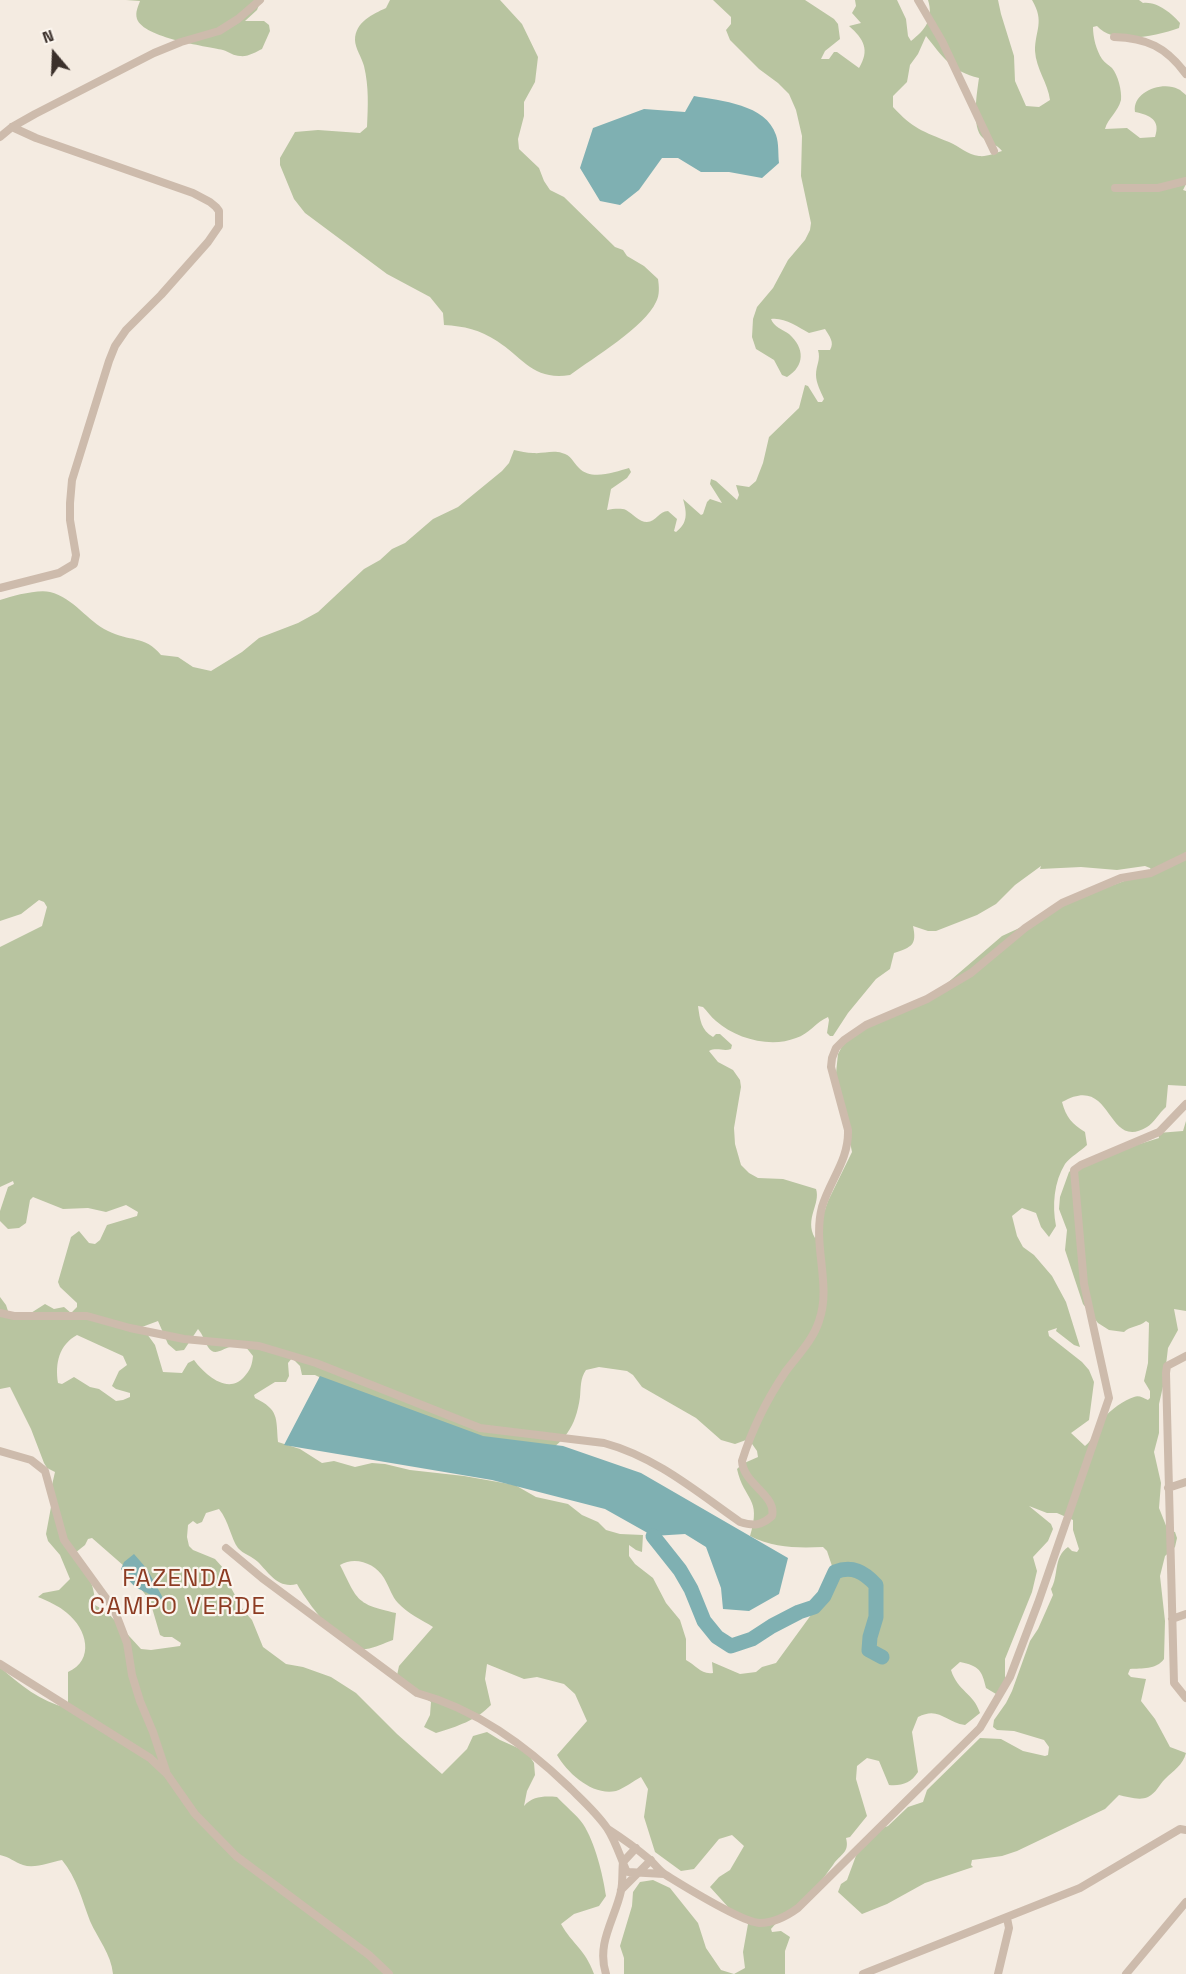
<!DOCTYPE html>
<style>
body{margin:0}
#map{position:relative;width:1186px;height:1974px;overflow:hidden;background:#f4ebe1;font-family:"Space Grotesk",sans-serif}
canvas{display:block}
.north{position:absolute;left:24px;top:24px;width:60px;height:60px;-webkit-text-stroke:4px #fbf5ee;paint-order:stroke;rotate:341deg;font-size:16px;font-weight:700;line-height:24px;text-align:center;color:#3b302b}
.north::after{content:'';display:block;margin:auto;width:21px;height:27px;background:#3b302b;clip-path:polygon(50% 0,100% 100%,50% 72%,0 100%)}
</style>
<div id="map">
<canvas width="1186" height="1974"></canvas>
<div class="north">N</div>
</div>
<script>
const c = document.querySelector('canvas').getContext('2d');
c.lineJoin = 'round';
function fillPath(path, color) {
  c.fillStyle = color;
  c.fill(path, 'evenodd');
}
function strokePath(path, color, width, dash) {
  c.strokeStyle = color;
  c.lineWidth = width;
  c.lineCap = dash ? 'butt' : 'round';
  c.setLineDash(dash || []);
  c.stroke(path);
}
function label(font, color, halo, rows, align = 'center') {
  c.font = font + ' "Space Grotesk",sans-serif';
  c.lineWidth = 4.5;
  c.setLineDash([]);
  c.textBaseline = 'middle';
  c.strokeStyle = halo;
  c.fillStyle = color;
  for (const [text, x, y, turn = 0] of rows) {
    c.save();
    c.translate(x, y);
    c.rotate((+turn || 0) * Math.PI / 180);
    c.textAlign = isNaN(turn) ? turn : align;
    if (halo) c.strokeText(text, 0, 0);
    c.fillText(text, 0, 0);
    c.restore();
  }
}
const green = new Path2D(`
 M126,0h135l-4,10 -12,11h19l5,4 1,6 -8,18c-6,3 -14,8 -22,7 -6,0 -11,-4 -17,-6 -18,-4 -79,-12 -86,-31 -2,-7 1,-12 3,-18z
 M390,0h110l22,24 16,33 -3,25 -11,20v14l-6,23 1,10 20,19 5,13 6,9 14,7 51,50 8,3 4,6 17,10 14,13c1,7 2,16 -2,23 -11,25 -63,56 -86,73 -36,6 -47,-17 -73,-34 -17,-11 -33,-15 -53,-16l-1,-12 -13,-16 -43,-23 -82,-61 -11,-14 -14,-34v-7l15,-26 23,-2 42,3 7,-6c1,-21 2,-40 -3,-61 -2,-8 -9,-18 -9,-26 0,-18 18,-26 31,-32z
 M713,0h92l29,19 4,5 2,15 -15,12 -4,8h8l5,-7h3l22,16c11,-18 5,-29 -10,-42l12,-3 -9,-10 4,-7 -1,-6h42l9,19 2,17 3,5c14,-11 23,-22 17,-41h70l3,14 13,42 1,25 11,25 13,1 11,-7c-2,-17 -14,-31 -15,-49 0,-21 10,-29 -3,-51h107l4,3c13,-2 29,10 37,20l-1,5c-23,8 -64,18 -82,-2l-4,1c0,10 3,23 9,32 3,4 7,6 10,9 6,7 10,23 9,32 -3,12 -13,18 -16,29l22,-1 13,10 15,-1c6,-17 -5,-22 -20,-25 -3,-20 27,-31 43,-23 3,1 5,4 8,6v89l-3,6 3,1v895l-18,-1 -2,22c-7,6 -12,16 -19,20 -42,25 -33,-55 -85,-25 4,15 10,22 23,30l2,13c-6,6 -17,12 -22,19 -11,18 -13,41 -9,62l-7,11 -8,-10 -5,-14 -14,-5 -10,8 5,20 6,11 11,8 18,21 14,26 14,45 -6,-2 -18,-14 1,-3 -9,3 1,5 33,26 7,8 5,12 -5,38 -18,13 14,13c9,-7 11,-18 18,-27 7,-9 21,-19 31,-22 5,-2 9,1 14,3l2,-2v-7l-6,-10 4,-18 1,-40 -3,-2c-7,6 -16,5 -22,11l-15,-2 -11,-7 -15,-19 -18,-54 2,-20 -8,-21 1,-12 9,-25 9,-9 81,-25 -1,-5 25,-2 3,-10v190l-12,-2 4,21 -10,18 -4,34 -5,22v29l-5,19 7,31 -2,25 8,20 3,3 5,1 2,6 -2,9 -10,9 -5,20 5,45 -1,38c-8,11 -22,9 -34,10l-2,5 3,3 15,2 -5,22 14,18 15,28 16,6c-3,12 -13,18 -21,26 -6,6 -9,14 -17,18 -8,4 -20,0 -29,-2l-14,14 -88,42 -15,5 -30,4 -1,5 2,2 -48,16 -38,21 -25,10 -24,-22 3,-8 6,-4 10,-27 23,-24 8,-3 20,-19 15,-5 4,-12 53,-52 21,1 22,12 22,5 3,-1 1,-8 -5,-7 -30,-9 -17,-1 -4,-3 1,-7 12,-17 6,-12 18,-50 8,-12 15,-34 -2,-6c8,-13 2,-32 17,-42l4,4 5,1 2,-3 -6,-19v-10l-16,-7h-10l-18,-7 22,18 2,5 -5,12 -15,16 4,14 -5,21 -27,67v22l-9,13 -10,-6c-4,-18 -7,-22 -26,-26l-9,8c7,22 22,22 29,43l-15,12c-20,-3 -26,-19 -47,-8l-6,15 6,40c-7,11 -16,14 -29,13l-10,-24 -12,-3 -10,8 -1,13 11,37 -17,21 -4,1c4,15 -6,16 -13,27 -9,12 -18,26 -30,37 -10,9 -23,16 -32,27l1,3 9,-1 9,6 -5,14v23h-161v-16l-4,-12 12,-40 1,-14 7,-10 13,-2 17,8 28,35 8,25 15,22 13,4 11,-6 -2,-16 5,-28 -19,-16 -19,-21 9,-10 11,-7 14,-24 -12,-11 -13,4 -25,30 -13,2 -26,-19 -11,-35 4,-28 -7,-12c-8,4 -16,11 -25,14 -23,5 -48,-17 -59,-36l30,-34 -12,-27 -11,-10 -27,-7 -13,2 -37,-15 -2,15 6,26c-16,16 -33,21 -55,28l-12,-6 6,-12 1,-13 -35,-22 3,-14 34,-39c-11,-7 -26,-14 -35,-24 -6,-6 -9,-17 -14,-25 -9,-15 -29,-22 -44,-13 18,36 16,39 56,48l-3,27c-9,3 -18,8 -27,9 -24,2 -59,-47 -69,-65 -19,5 -28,-11 -39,-22 -6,-6 -15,-8 -20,-14 -7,-9 -9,-27 -19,-39l-13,4 -4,9 -5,2 -4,-3 -5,4 -1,12 2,9 4,4 22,9 9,10 5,15 14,26 9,10 11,27 23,17 17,3 28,10 25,16 41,41 45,40 25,-25 6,-13 14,-4 13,8 27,12 7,11 1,12 -8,16 -3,15c9,-10 20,-10 33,-9 8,9 19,17 26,27 12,18 20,51 23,72l-7,10 -25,8 -13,10c12,21 24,25 33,50h-481c-2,-20 -15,-35 -23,-53 -8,-21 -13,-43 -28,-61 -12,2 -27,9 -39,5 -9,-3 -13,-8 -23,-10v-188c20,18 40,34 67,41l1,-4v-32c27,-12 19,-43 -1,-59 -8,-7 -19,-12 -29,-16l5,-4 16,-3 11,-11 -10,-24 -12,-14 -2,-7 5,-27 1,-22 3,-13 -8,-4 -3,-5 -13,-34 -21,-42 -10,2v-92l6,8 4,12 13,1 22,-14 9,5 10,-2 7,6 6,-6v-4l-17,-16 -2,-5 13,-45 8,-6 10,12 6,1 5,-4 7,-15 30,-9 1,-4 -12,-7 -20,7 -18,-4 -25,1 -30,-12 -3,3 -4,23 -7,5 -11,1 -8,-8v-10l8,-24 6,-3 -1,-3 -13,6v-240l42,-21 5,-19 -3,-5 -5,-2 -18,14 -21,7v-321c12,-4 38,-11 50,-8 24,6 37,29 58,39 21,11 37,4 53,24l17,2 15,10 18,4 31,-19 17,-14 39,-15 20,-11 46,-43 16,-9 12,-11 13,-6 28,-24 25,-12 44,-36 7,-8 5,-13c6,1 13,3 19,3 10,1 19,-3 29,0 9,2 11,9 17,15 12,13 36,4 50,0l2,4 -4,6 -16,11 -4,21c6,-1 14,-2 19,0 7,4 13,12 21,12 9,0 12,-11 21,-11l9,8 -3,12 2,1c12,-9 11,-19 7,-33l18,16 2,-1 4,-12 3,-3 12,4 -12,-19 1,-5 5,2 21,19 2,-5 -3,-10 13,2 7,-6 7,-18 6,-26 30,-29 6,-23 3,1 10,16h4l2,-3c-3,-7 -8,-16 -8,-24 0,-10 5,-15 2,-25h12c5,-8 -1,-14 -5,-21l-16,4c-11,-6 -25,-16 -38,-14 3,8 11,10 18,15 16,14 16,32 -2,43l-5,-2 -8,-15 -18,-11 -4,-12 1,-18 4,-12 16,-19 15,-28 17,-20 5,-10 1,-7 -10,-47 1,-40 -6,-26 -7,-16 -11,-11 -19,-14 -29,-29 -4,-10 5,-6v-7zM926,36c16,20 26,36 53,42 -2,14 -8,50 4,60 6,5 14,6 19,13 -7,2 -15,6 -23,5 -11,-1 -20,-10 -30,-14 -25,-10 -37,-14 -56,-35v-11l14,-14 3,-17 8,-11zM1041,866l-1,3 41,-2 36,3 28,-4 5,2 2,3 -97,35 -27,18 -26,12 -64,55 -92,48 -8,15 -2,19 16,79 -24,49 -13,37c-11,-19 6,-34 1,-49l-33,-10 -25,-1 -9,-5 -8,-8 -6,-21 -1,-16 7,-41 -1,-7 -7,-10 -15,-8 -9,-11c8,-4 15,1 22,-2l1,-4 -12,-11h-4l-3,3c-12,-7 -13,-17 -15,-31l5,1c4,4 8,10 13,14 20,18 55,27 80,17 13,-4 20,-16 32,-21l1,3 -2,13 3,3h3l15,-23 28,-34 14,-10 4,-16c18,-6 23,-8 19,-27l15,5h8l41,-16 19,-11 19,-19zM158,1321l10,23 8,7 8,-1 14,-21c5,6 6,11 10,18 6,10 14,2 22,0 5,-2 10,-1 15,-1l8,10c-1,10 -3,14 -9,21 -16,18 -39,-2 -50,-17l-6,3 -6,10 -19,-1 -8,-27 -13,-18zM77,1335l46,21 4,9 -8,6 -7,15 4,3 14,4v4l-7,3 -7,1 -17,-12 -9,-2 -16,-10 -12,7 -4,-1c-3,-20 1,-38 19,-48zM292,1358l8,8 2,9h13l4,2 3,14 217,66c25,-14 37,-30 41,-60 1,-10 0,-18 6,-27l13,-3 28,4 6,4 9,12 54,31 25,22 14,4 11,-4 4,1 7,10 1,6 -16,7 -5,5c7,32 25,28 13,67 24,12 47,12 73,11l4,4 5,15 -1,14 -12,24 -43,59 -14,4 -6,5 -16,2 -28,-12 1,11c-12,2 -17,-8 -27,-13v-21l-6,-19 -14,-17 -13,-25 -18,-14 -6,-8v-11l7,5 6,2 1,-17 -23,-1 -14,-4 -8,-8 -16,-7 -14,-11 -32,-7 -21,-12 -51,-9 -54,-6 -25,-6 -13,-1 -17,4 -21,-6 -12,2 -22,-14 -22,-7c-2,-25 1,-32 -23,-44l-1,-3 21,-13h11l3,-6 -1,-13zM92,1538l32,28 26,35 10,34 4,2h8l9,6 -1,3 -29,4 -10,-1 -34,-37 -12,-7c0,-22 -9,-34 -20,-52l10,-8 3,-6z`);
const water = new Path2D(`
 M694,96c27,5 72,8 82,39 3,8 2,20 3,28l-17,15 -33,-6h-28l-23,-14h-16l-23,32 -19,15 -20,-4 -20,-33 13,-40 51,-19 41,3z
 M320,1376l163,60 80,10 78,27 147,85 -9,36 -30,17 -26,-2 -2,-21 -15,-41 -21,-13 -32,2 -48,-27 -113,-29 -208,-35z
 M134,1554l13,15 16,29 -7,3c-7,-9 -8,-7 -17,-12 -8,-4 -13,-13 -18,-20l3,-7z`);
const river = new Path2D(`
 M653,1536l27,34 11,19 13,32 13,16 14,9 21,-7 20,-13 27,-14 15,-5 10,-11 11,-24c17,-7 29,0 41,13v32l-6,20 -1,13 13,7`);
const minor = new Path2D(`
 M918,0l24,41 52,110
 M1114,37c33,1 52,10 72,37
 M0,137l12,-10 23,-13 119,-61 27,-11 38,-11 19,-12 22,-19
 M1115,188h43l28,-7
 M0,588l59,-15 15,-9 2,-9 -6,-35v-17l2,-23 37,-119 6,-15 11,-16 35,-35 47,-53 11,-16v-15l-3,-4 -6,-5 -17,-9 -157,-55 -24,-11
 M0,1313l14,3h73l43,12 54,11 75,7 57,17 164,65 124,15c52,14 93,49 136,79 13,4 21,4 32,-6 5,-21 -29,-32 -30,-55 10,-32 25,-62 44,-90 12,-16 27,-31 33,-50 13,-36 -7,-76 3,-114 8,-27 27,-47 26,-77l-17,-63 1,-9 4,-10 8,-8 22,-15 61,-26 44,-26 54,-45 37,-25 59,-25 30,-5 35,-17
 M1186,1356l-19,10 -1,7 8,310 12,15
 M0,1451l31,9 14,11 19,69 50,69 13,34 5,32 8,26 13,31 13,39
 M1168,1488l18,-6
 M226,1548l36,30 155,115c59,16 108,52 152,94 13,13 27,25 38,41 8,12 13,28 19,42l2,2 36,2
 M1172,1619l14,-5
 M0,1664l150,94 17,16 28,40 41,42 133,99 20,19
 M608,1829c14,9 28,19 41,30 6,5 10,12 17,16 18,11 75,47 94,48 15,0 27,-7 38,-15l182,-180 30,-51 28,-74 71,-205 -25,-114 -10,-114 7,-5 78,-33 27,-28
 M621,1890l30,-30
 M606,1974c-10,-31 9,-55 15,-83 2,-9 1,-20 2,-29l13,-14
 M863,1974l217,-86 100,-59 6,1
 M998,1974l11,-46 -2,-10
 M1126,1974l60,-72`);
const neighbourhoodNames = [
 ["FAZENDA",178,1579],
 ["CAMPO VERDE",178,1607]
];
fillPath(green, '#b8c4a0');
fillPath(water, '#7fb0b2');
strokePath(river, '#7fb0b2', 15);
strokePath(minor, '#cdbbac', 8);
c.letterSpacing = '1.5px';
label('24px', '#8c3b22', '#fbf5ee', neighbourhoodNames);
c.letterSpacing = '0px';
</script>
